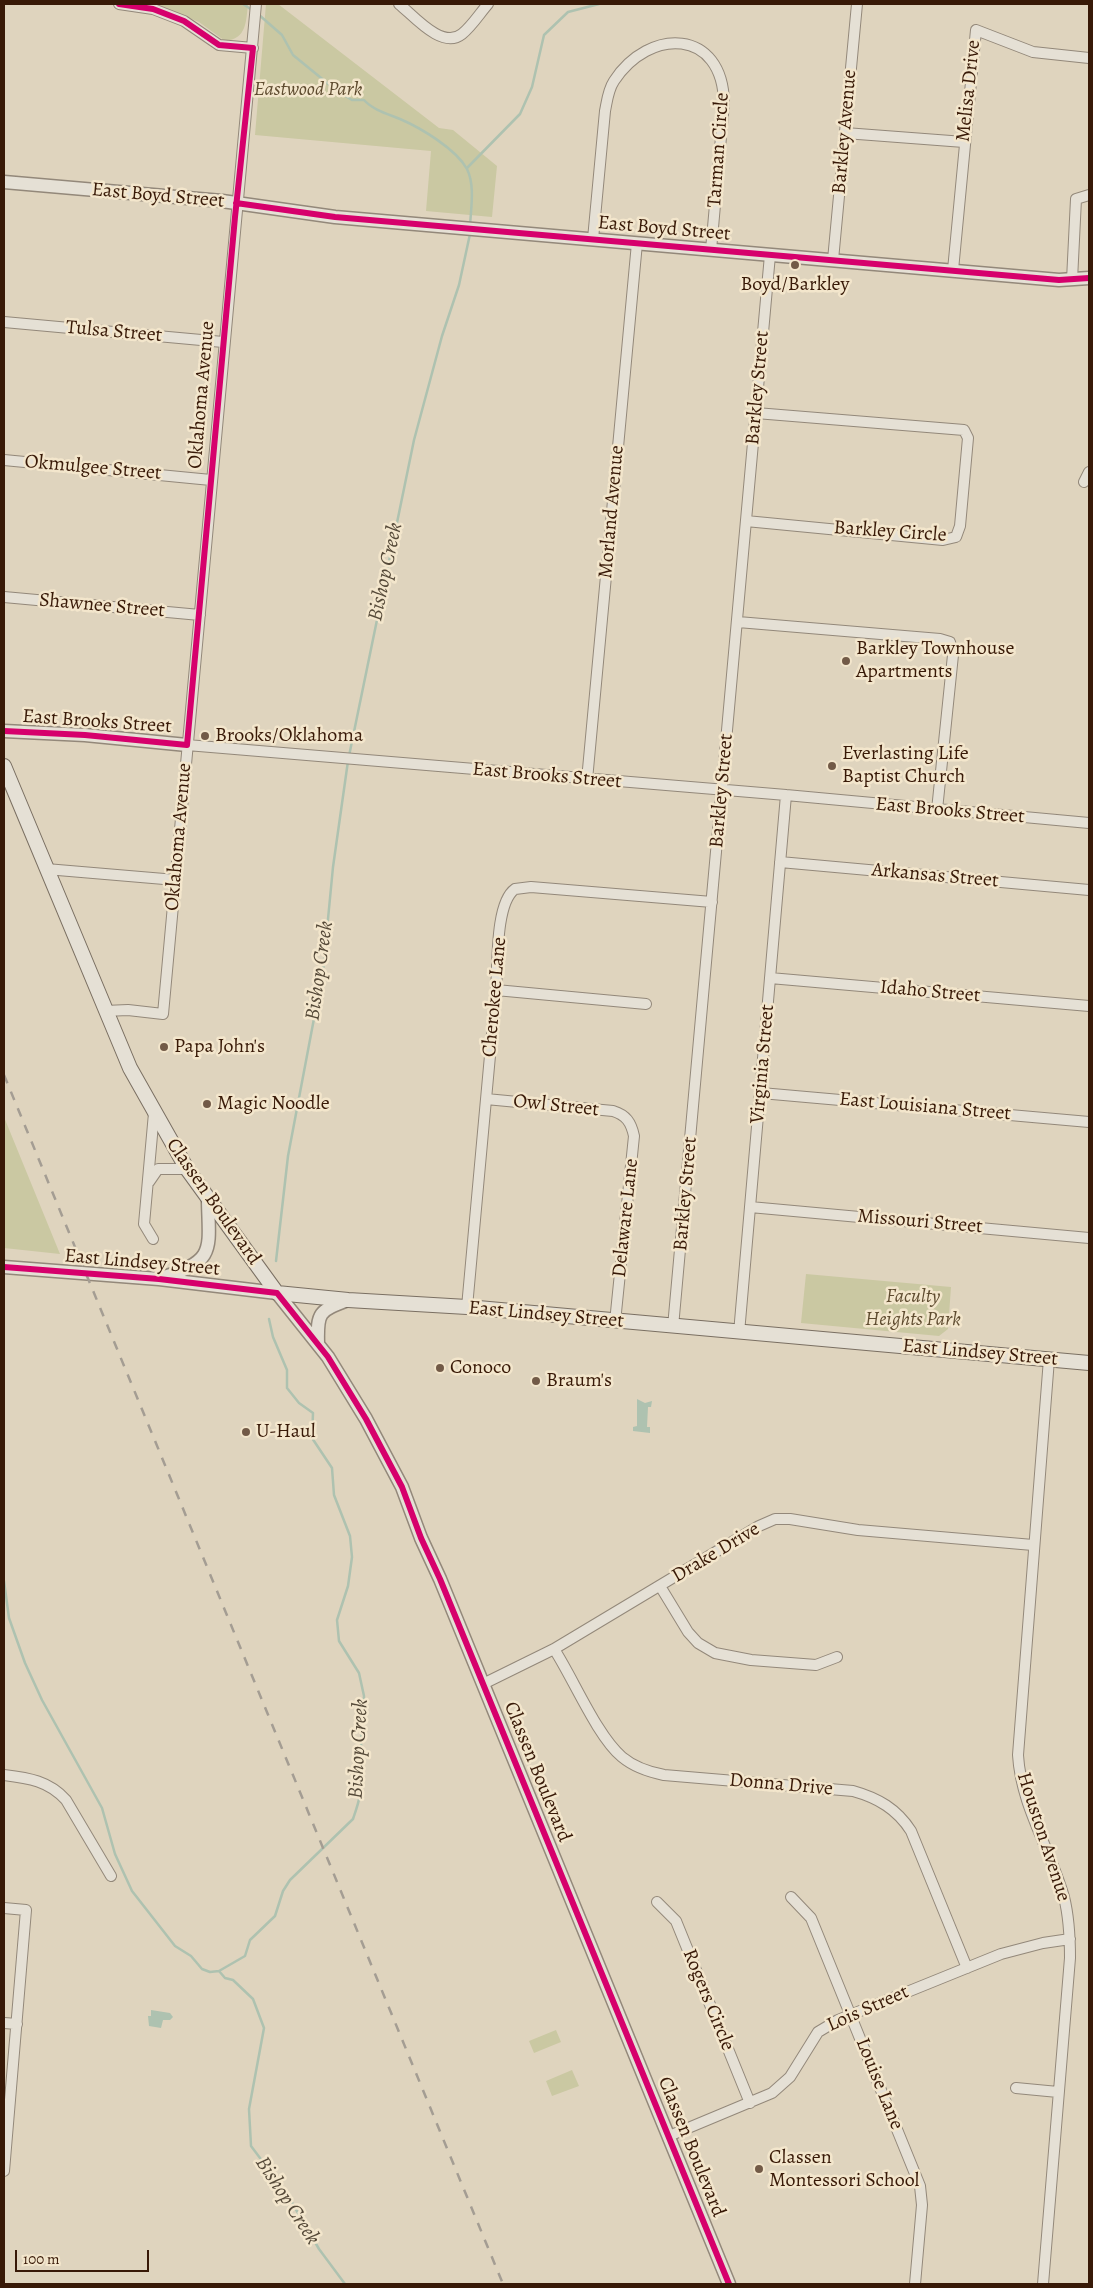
<!DOCTYPE html>
<style>
body{margin:0}
#map{position:relative;width:1093px;height:2288px;overflow:hidden;background:#dfd4be;font-family:Alegreya,serif}
canvas{display:block}
.frame{position:absolute;inset:0;border:5px solid #381907;pointer-events:none}
.scale{position:absolute;left:15px;top:2250px;width:134px;height:22px;box-sizing:border-box;border:2px solid #381907;border-top:0;padding-left:6px;font-size:15px;line-height:18px;white-space:nowrap;color:#381907;-webkit-text-stroke:4px #f3e6cc;paint-order:stroke}
</style>
<div id="map">
<canvas width="1093" height="2288"></canvas>
<div class="frame"></div>
<div class="scale">100 m</div>
</div>
<script>
const c = document.querySelector('canvas').getContext('2d');
c.lineJoin = 'round';
function fillPath(path, color) {
  c.fillStyle = color;
  c.fill(path, 'evenodd');
}
function strokePath(path, color, width, dash) {
  c.strokeStyle = color;
  c.lineWidth = width;
  c.lineCap = dash ? 'butt' : 'round';
  c.setLineDash(dash || []);
  c.stroke(path);
}
function label(font, color, halo, rows, align = 'center') {
  c.font = font + ' Alegreya,serif';
  c.lineWidth = 5;
  c.setLineDash([]);
  c.textBaseline = 'middle';
  c.strokeStyle = halo;
  c.fillStyle = color;
  for (const [text, x, y, turn = 0] of rows) {
    c.save();
    c.translate(x, y);
    c.rotate((+turn || 0) * Math.PI / 180);
    c.textAlign = isNaN(turn) ? turn : align;
    if (halo) c.strokeText(text, 0, 0);
    c.fillText(text, 0, 0);
    c.restore();
  }
}
const green = new Path2D(`
 M156,4h92c-2,17 -1,35 -23,37l-26,-19z
 M266,4h12l161,124 14,2 44,36 -5,51 -66,-6 5,-60 -176,-16z
 M4,1117l56,137 -56,-6z
 M806,1274l145,13 -3,42 -9,7 -138,-13z
 M556,2030l5,12 -27,11 -5,-12z
 M572,2070l7,16 -27,10 -6,-15z`);
const water = new Path2D(`
 M637,1399l8,4 7,-2 -1,6h-3l-1,20h3v6l-17,-2v-4l4,-1z
 M151,2010l19,3 3,4 -3,3h-7l-2,8 -12,-2 -1,-10h3z`);
const stream = new Path2D(`
 M243,4l9,6
 M258,14l24,21 11,20 44,36 15,9h12c9,10 24,14 36,19 21,9 56,30 67,50 8,16 4,39 3,57
 M467,168l53,-54 12,-27 12,-52 24,-23 31,-8
 M349,756l65,-316 28,-104 17,-51 11,-51
 M276,1261l12,-105 35,-185 10,-104 15,-106
 M4,1581l5,37 16,45 17,37 60,108 13,46 17,37 43,55 16,10 11,13 8,3 9,-1
 M219,1971l26,-15 5,-16 25,-24 8,-25 7,-11 63,-61c5,-15 9,-24 6,-40l5,-83 -5,-23 -20,-32 -2,-21 11,-34 4,-29 -2,-21 -16,-41 -2,-27 -20,-30 1,-25 -14,-10 -12,-15v-18l-14,-33 -4,-18
 M219,1971l6,7 8,2 20,19 11,29 -15,81 2,37 36,48 32,55 26,35`);
const minor = new Path2D(`
 M119,4l34,5 31,12 35,24 34,3
 M399,4c15,12 43,46 63,30 10,-8 18,-21 26,-30
 M845,133l119,9
 M593,239l12,-128c2,-10 3,-21 9,-30 35,-54 109,-53 110,22l-13,147
 M833,260l24,-256
 M953,270l23,-240 57,22 56,6
 M1072,280l4,-81 13,-4
 M4,322l219,20
 M4,460l207,20
 M1084,482l5,-10
 M746,521l197,19 13,-3 4,-11 8,-88 -4,-8 -208,-17
 M4,597l196,18
 M738,622l202,17 10,3 3,13 -16,155
 M187,745l599,50 303,28
 M587,780l50,-537
 M780,862l309,28
 M46,869l130,11
 M770,978l319,28
 M496,990l150,14
 M105,1011l23,-1 35,4 93,-1010
 M761,1093l328,29
 M486,1099l127,12c13,4 18,11 21,25l-19,186
 M149,1182l9,-13h29
 M750,1207l339,31
 M153,1239l-9,-15 10,-111
 M467,1307l29,-317c2,-24 -1,-87 19,-101l16,-2 181,15
 M673,1327l97,-1072
 M739,1333l47,-538
 M660,1586l28,46 10,11 17,10 36,7 65,5 21,-8
 M554,1649c19,29 43,87 68,108 12,10 27,15 42,18l189,16c25,7 44,18 58,40l56,137
 M483,1684l71,-35 205,-123 16,-7h15l68,11 175,15
 M4,1775c25,3 45,6 62,25l45,76
 M791,1897l20,21 109,268 2,19 -7,79
 M657,1902l19,19 74,182
 M4,1908l22,2 -22,261
 M4,2023l13,1
 M1016,2088l42,4
 M669,2136l103,-43 18,-16 28,-45 20,-12 163,-66 42,-11 27,-4
 M1043,2284l27,-326c0,-21 -1,-41 -6,-61 -14,-49 -43,-91 -46,-142l31,-396`);
const tertiary = new Path2D(`
 M4,182l218,19 113,16 724,63 30,-2
 M4,731l81,4 102,10
 M4,1267l155,12 118,14 51,64 38,62 36,68 19,51 19,41 289,705
 M164,1277c52,-16 45,-28 44,-76
 M318,1343c-1,-31 1,-32 30,-43`);
const secondary = new Path2D(`
 M4,766l126,302 57,101 90,124 71,7 119,7 622,56`);
const rail = new Path2D(`
 M4,1075l499,1209`);
const cycleway = new Path2D(`
 M236,203l99,14 724,63 30,-2
 M4,731l81,4 102,10 48,-528 18,-169 -34,-3 -35,-24 -31,-12 -34,-5
 M4,1267l155,12 118,14 51,64 38,62 36,68 19,51 19,41 289,705`);
const markers = [
 [795,265,5,"#725a47"],
 [846,661,5,"#725a47"],
 [205,736,5,"#725a47"],
 [832,766,5,"#725a47"],
 [164,1047,5,"#725a47"],
 [207,1104,5,"#725a47"],
 [440,1368,5,"#725a47"],
 [536,1381,5,"#725a47"],
 [246,1432,5,"#725a47"],
 [759,2169,5,"#725a47"]
];
const parkNames = [
 ["Eastwood Park",308,90],
 ["Faculty",913,1297],
 ["Heights Park",913,1320]
];
const streetNames = [
 ["Melisa Drive",969,91,-84],
 ["Barkley Avenue",845,132,-85],
 ["Tarman Circle",719,150,-86],
 ["East Boyd Street",158,196,5],
 ["East Boyd Street",664,229,5],
 ["Tulsa Street",114,332,5],
 ["Barkley Street",758,388,-85],
 ["Oklahoma Avenue",202,395,-85],
 ["Okmulgee Street",93,468,5],
 ["Morland Avenue",612,512,-85],
 ["Barkley Circle",890,532,4],
 ["Shawnee Street",102,606,5],
 ["East Brooks Street",97,722,4],
 ["East Brooks Street",547,776,5],
 ["Barkley Street",722,791,-85],
 ["East Brooks Street",950,811,5],
 ["Oklahoma Avenue",179,837,-85],
 ["Arkansas Street",935,876,5],
 ["Idaho Street",930,992,5],
 ["Cherokee Lane",495,997,-85],
 ["Virginia Street",763,1064,-85],
 ["Owl Street",556,1106,6],
 ["East Louisiana Street",925,1107,5],
 ["Barkley Street",686,1194,-85],
 ["Classen Boulevard",213,1202,55],
 ["Delaware Lane",626,1218,-84],
 ["Missouri Street",920,1222,5],
 ["East Lindsey Street",142,1263,5],
 ["East Lindsey Street",546,1315,5],
 ["East Lindsey Street",980,1353,5],
 ["Drake Drive",716,1553,-31],
 ["Classen Boulevard",537,1772,68],
 ["Donna Drive",781,1785,5],
 ["Houston Avenue",1043,1837,72],
 ["Rogers Circle",708,2000,68],
 ["Lois Street",868,2009,-24],
 ["Louise Lane",879,2084,68],
 ["Classen Boulevard",691,2147,68]
];
const poiNames = [
 ["Boyd/Barkley",795,285,"center"],
 ["Barkley Townhouse",856,649],
 ["Apartments",856,672],
 ["Brooks/Oklahoma",215,736],
 ["Everlasting Life",842,754],
 ["Baptist Church",842,777],
 ["Papa John's",174,1047],
 ["Magic Noodle",217,1104],
 ["Conoco",450,1368],
 ["Braum's",546,1381],
 ["U-Haul",256,1432],
 ["Classen",769,2158],
 ["Montessori School",769,2181]
];
const waterNames = [
 ["Bishop Creek",386,572,-78],
 ["Bishop Creek",320,971,-82],
 ["Bishop Creek",359,1749,-87],
 ["Bishop Creek",287,2201,57]
];
fillPath(green, '#cac8a2');
fillPath(water, '#aec2b0');
strokePath(stream, '#aec2b0', 2.5);
strokePath(minor, '#93887a', 12);
strokePath(tertiary, '#93887a', 15);
strokePath(secondary, '#7a6f62', 16);
strokePath(minor, '#e5e0d5', 10);
strokePath(tertiary, '#e5e0d5', 12);
strokePath(secondary, '#e5e0d5', 14);
strokePath(rail, '#a49d93', 2.5, [9, 9]);
strokePath(cycleway, '#d6006c', 6);
for (const [x, y, r, color] of markers) {
  const dot = new Path2D();
  dot.arc(x, y, r, 0, 2 * Math.PI);
  c.fillStyle = color;
  c.fill(dot);
  strokePath(dot, '#f3e6cc', 2);
}
label('italic 20px', '#5e4b2f', '#f3e6cc', parkNames);
label('20px', '#381907', '#f3e6cc', streetNames);
label('20px', '#381907', '#f3e6cc', poiNames, 'left');
label('italic 21px', '#554938', '#f3e6cc', waterNames);
</script>
